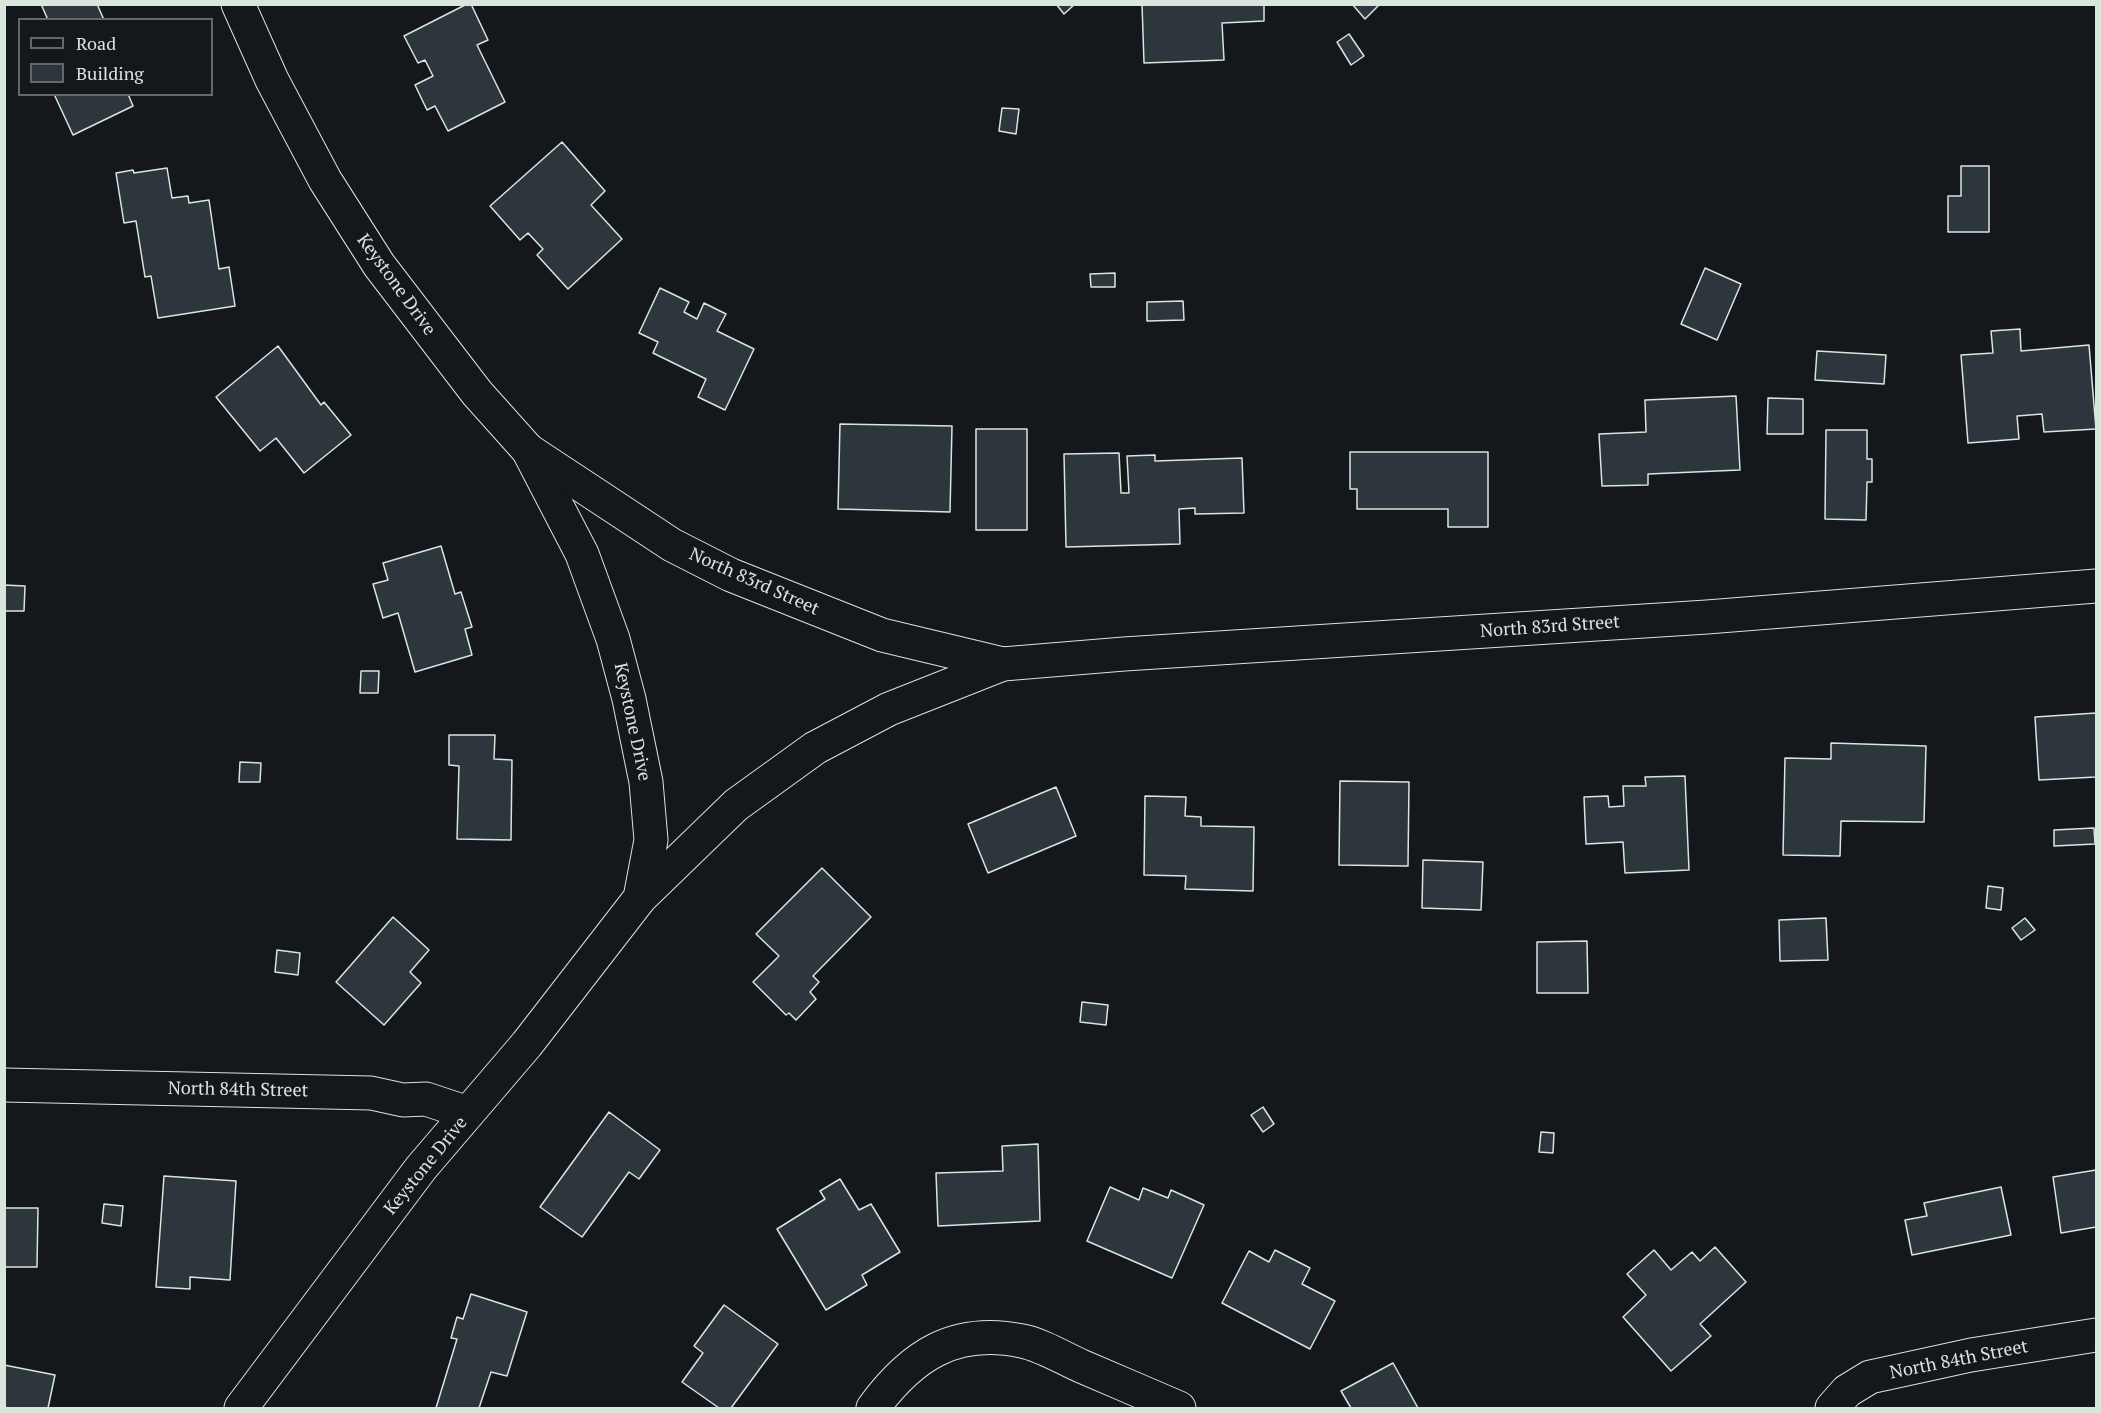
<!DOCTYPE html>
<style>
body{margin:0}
#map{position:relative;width:2101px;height:1413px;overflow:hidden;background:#14181c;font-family:"PT Serif",serif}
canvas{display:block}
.frame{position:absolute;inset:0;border:6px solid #d8e6dc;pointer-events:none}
.legend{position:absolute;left:18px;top:18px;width:195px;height:78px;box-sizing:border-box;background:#14181c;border:2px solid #626a69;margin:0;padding:8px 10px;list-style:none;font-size:18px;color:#d8e6dc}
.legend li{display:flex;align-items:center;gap:12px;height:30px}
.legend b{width:30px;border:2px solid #626a69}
</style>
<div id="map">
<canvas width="2101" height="1413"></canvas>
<div class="frame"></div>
<ul class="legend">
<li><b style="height:8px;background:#14181c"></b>Road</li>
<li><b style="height:16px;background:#2c363c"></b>Building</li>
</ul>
</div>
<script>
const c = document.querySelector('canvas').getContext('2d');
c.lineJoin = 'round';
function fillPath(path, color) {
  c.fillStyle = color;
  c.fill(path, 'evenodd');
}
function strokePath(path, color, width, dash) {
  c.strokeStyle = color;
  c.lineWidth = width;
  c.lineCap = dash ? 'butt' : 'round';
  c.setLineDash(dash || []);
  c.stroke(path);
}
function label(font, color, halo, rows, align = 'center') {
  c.font = font + ' "PT Serif",serif';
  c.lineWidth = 4.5;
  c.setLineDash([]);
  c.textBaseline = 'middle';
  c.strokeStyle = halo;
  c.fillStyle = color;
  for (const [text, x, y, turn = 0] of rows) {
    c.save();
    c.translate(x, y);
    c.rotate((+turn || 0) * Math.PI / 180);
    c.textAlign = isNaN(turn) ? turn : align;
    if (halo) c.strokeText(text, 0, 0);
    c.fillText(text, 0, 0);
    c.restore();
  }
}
const building = new Path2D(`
 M41,4h56l7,16h-56z
 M467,4h4l17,36 -11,5 28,57 -57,29 -13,-25 -8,4 -12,-25 18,-9 -8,-16 -7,3 -14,-27z
 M1056,4h19l-11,10z
 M1142,4h122v17l-42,2 2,37 -80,3z
 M1352,4h28l-15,15z
 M1349,34l15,22 -13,9 -14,-23z
 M54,94h74l5,12 -60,29z
 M1002,108l17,1 -3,25 -17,-3z
 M562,142l43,49 -14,14 31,34 -54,50 -31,-34 6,-6 -15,-16 -8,7 -30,-34z
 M1961,166h28v66h-41v-36h13z
 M167,168l5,30 16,-2 1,7 20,-3 10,69 10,-2 6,39 -77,12 -7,-42 -6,1 -9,-56 -12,2 -8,-50 17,-3 1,3z
 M1705,268l36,16 -24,56 -36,-16z
 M1115,273v14h-24l-1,-13z
 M660,288l29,14 -5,10 13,7 7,-16 22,11 -9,17 37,18 -29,61 -27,-13 8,-18 -53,-26 5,-11 -19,-9z
 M1183,301l1,19 -37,1v-19z
 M2020,329l1,22 68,-6 7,84 -52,3 -2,-18 -25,2 2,23 -51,4 -7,-88 32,-2 -2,-22z
 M278,346l43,59 3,-3 27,33 -47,38 -28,-35 -16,13 -44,-54z
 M1817,351l69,4 -2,29 -69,-4z
 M1736,396l4,74 -92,4v11l-46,1 -3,-52 47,-2 -1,-32z
 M1768,398l35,1v35h-36z
 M840,424l112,2 -2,86 -112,-3z
 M976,429h51v101h-51z
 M1826,430h41v29h5v23h-5l-1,38 -41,-1z
 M1350,452h138v75h-40v-18h-91v-20h-7z
 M1119,453l2,40h8l-2,-37 28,-1v6l87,-3 2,55 -49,1v-6l-16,1 1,35 -114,3 -2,-93z
 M441,546l14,48 6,-2 11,35 -7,2 7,26 -57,17 -17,-59 -15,5 -10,-34 15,-4 -5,-17z
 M4,585l21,1 -1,25h-20z
 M361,671h18l-1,22h-18z
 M2096,713v64l-57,3 -4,-63z
 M449,735h46l-1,24 18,1 -1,80 -54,-1 2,-73 -10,-1z
 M1831,743l95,3 -2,76 -83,-1 -1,35 -57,-1 2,-97 46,1z
 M240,762l21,1 -1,19h-21z
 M1685,776l4,94 -64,3 -2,-31 -37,2 -2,-47 24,-1 1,11 15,-1 -1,-20h23l-1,-9z
 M1340,781l69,1 -1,84 -69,-1z
 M1056,787l20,49 -88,37 -20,-49z
 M1145,796l41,1 -1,19 16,1v9l53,1 -1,64 -68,-2 1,-13 -42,-1z
 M2094,828l1,16 -41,2v-16z
 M1423,860l60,2 -2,48 -59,-2z
 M822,868l49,49 -58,59 6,6 -9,10 6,7 -20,21 -7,-7 -3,2 -33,-33 26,-26 -23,-22z
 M4,869h1v95h-1z
 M1988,886l15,2 -2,22 -15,-2z
 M393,917l36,33 -19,22 11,11 -37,42 -48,-43z
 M1826,918l2,42 -48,1 -1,-41z
 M2025,918l10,12 -14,10 -9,-12z
 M1587,941l1,52h-51v-51z
 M277,950l23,3 -2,22 -23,-3z
 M1082,1002l26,3 -2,20 -26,-3z
 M1263,1107l11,17 -11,8 -12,-17z
 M609,1112l51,38 -21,29 -10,-7 -47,65 -42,-30z
 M1541,1132l13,1 -1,20 -14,-1z
 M1038,1144l2,77 -102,5 -2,-53 67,-2 -1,-25z
 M2096,1170v57l-35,6 -8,-56z
 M164,1176l72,5 -6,99 -40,-3v12l-34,-2z
 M840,1179l19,31 12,-6 29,48 -38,23 5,10 -41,25 -49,-81 48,-30 -5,-8z
 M1110,1187l29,13 4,-12 25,10 3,-8 33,15 -32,73 -85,-37z
 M2001,1187l10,48 -99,20 -7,-35 22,-4 -3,-13z
 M104,1204l19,2 -2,20 -19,-3z
 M4,1208h34l-1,59h-33z
 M1715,1247l31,35 -46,42 11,12 -40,35 -48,-54 23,-22 -19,-21 27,-24 17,20 21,-18 8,9z
 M1275,1250l35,18 -8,16 33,17 -25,48 -88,-46 27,-52 20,11z
 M471,1294l56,18 -20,64 -16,-4 -12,36h-43l21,-69 -6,-1 6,-21 6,2z
 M724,1305l54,39 -47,64h-12l-37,-26 21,-29 -9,-7z
 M1393,1363l25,45h-67l-10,-17z
 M4,1365l51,10 -7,33h-44z`);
const street = new Path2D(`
 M640,898l96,-93 79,-57 74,-39 114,-45
 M4,1085l367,8 32,7 23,-1 42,14
 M241,1408l180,-240 106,-124 113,-146 11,-58 -5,-58 -17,-83 -16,-60 -31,-85 -54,-104
 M873,1408c38,-52 81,-81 149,-67 20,4 41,17 59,25 33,14 65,28 98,42
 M1832,1408l15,-17 23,-14 101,-22 125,-20`);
const secondary = new Path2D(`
 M238,4l34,76 53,100 54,85 98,128 51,57 144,95 59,30 151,60 121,29 121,-10 583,-37 389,-31`);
const streetNames = [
 ["Keystone Drive",396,285,54],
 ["North 83rd Street",754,582,24],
 ["North 83rd Street",1550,627,-4],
 ["Keystone Drive",632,722,78],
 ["North 84th Street",238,1090,1],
 ["Keystone Drive",426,1166,-51],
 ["North 84th Street",1959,1360,-11]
];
fillPath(building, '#2c363c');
strokePath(building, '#d8e6dc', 1.5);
strokePath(street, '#d8e6dc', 35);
strokePath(secondary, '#d8e6dc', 35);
strokePath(street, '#14181c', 33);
strokePath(secondary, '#14181c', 33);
label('18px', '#d8e6dc', '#14181c', streetNames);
</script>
